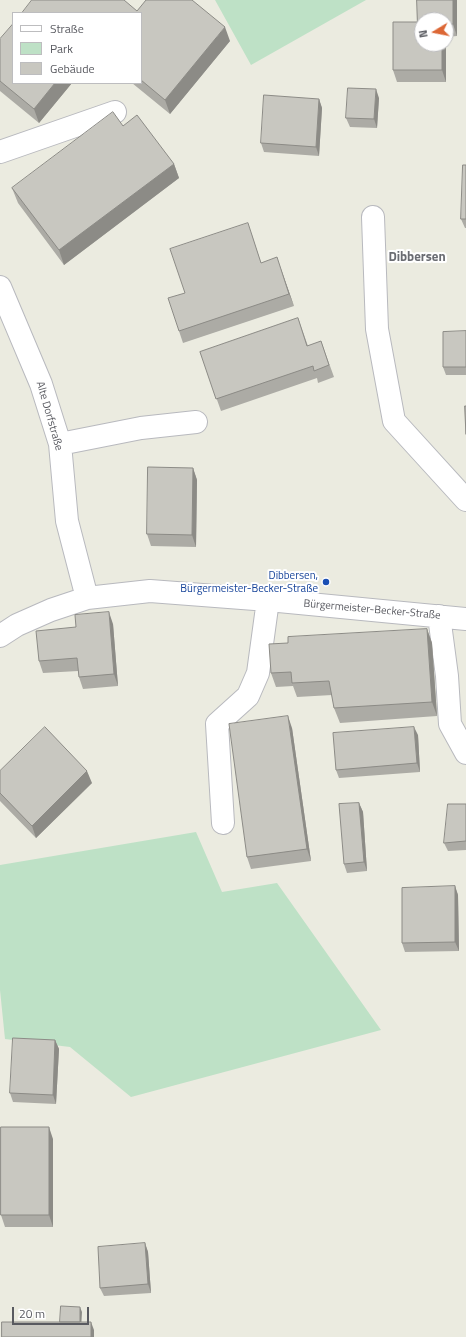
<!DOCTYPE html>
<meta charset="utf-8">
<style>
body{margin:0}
#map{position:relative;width:466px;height:1337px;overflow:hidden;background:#ebebe0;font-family:"Titillium Web",sans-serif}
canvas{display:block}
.legend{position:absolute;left:12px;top:12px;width:130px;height:72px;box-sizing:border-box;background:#fff;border:1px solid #bdbdbf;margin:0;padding:5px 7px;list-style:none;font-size:12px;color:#595a60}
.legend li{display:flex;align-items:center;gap:8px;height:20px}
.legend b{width:20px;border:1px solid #bdbdbf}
.north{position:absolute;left:414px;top:12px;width:40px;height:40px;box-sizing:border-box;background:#fff;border:1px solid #bdbdbf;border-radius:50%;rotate:260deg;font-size:11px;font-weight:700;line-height:16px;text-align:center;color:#595a60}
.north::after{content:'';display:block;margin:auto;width:14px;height:18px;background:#dc6735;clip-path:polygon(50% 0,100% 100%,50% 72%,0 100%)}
.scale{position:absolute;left:12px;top:1307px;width:77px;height:18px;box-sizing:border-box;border:2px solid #595a60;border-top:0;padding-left:5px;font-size:12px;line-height:14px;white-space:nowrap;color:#595a60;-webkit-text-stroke:3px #fff;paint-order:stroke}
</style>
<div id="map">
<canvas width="466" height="1337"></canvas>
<ul class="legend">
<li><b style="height:5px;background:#fff"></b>Straße</li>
<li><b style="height:11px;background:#bee1c6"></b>Park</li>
<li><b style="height:11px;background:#c8c7c0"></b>Gebäude</li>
</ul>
<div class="north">N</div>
<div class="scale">20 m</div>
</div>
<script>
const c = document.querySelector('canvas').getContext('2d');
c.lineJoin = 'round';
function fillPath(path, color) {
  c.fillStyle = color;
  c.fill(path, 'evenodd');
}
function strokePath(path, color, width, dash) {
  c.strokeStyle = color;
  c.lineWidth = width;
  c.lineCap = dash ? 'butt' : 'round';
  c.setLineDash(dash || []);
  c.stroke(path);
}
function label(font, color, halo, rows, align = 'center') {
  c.font = font + ' "Titillium Web",sans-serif';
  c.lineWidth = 4;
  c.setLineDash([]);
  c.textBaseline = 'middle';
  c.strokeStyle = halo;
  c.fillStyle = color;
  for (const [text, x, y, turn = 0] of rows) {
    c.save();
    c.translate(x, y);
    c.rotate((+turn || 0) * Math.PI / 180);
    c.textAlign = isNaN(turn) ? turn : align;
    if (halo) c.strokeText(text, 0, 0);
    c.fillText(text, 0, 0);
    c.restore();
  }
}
const green = new Path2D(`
 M215,0h151l-115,65z
 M196,832l26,60 55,-9 104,147 -250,67 -61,-50 -65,-8 -5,-49v-125z`);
const minor = new Path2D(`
 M0,152l115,-40
 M373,217l4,112 17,92 72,79
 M0,287l41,97 19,60 7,77 20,77
 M60,444l81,-16 55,-6
 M439,616l8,60 3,48 16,29
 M0,636l17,-11 34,-15 36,-12 63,-7 118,9 198,19
 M223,823l-6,-99 31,-28 10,-23 10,-73`);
const wall = new Path2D(`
 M457,0v36l-11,1v-17h-24l24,24v38h-49l-4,-12 24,-48z
 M137,11l93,30 -60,73 -38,-31h9v-70z
 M0,39l72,44 -33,40 -39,-32z
 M379,98l-2,30 -27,-1 -4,-9z
 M319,99l3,9 -3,48 -55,-4 -3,-9z
 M123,126l51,38 5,14 -115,87 -46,-62 -6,-15z
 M466,165v63h-1l-4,-9z
 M252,235l9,28 20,6 13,37 -111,37 -4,-12 6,-38z
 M298,318l10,28 13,-5 13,36 -16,6 -1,-5 -96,33 -21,-59z
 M466,331v44h-20l-3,-8z
 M193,468l4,12 -1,67 -45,-1 -4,-12z
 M113,624l5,62 -35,3 -4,-12 -1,-6 -35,2 -4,-12z
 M427,629l5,14 5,73 -97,7 -6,-15 -2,-13 -35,2 -4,-11 -17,1 -5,-14 17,-30z
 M292,728l19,133 -60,8 -4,-12z
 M418,735l2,37 -81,6 -3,-8z
 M0,771l92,12 -56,55 -36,-37z
 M359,803l4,9 4,59 -20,2 -3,-9z
 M466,804v46l-18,1 -4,-8z
 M455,886l3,9 1,56 -54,1 -3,-9z
 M55,1040l4,9 -3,55 -43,-2 -3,-9z
 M53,1139v88h-48l-4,-12z
 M145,1243l3,9 3,41 -47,3 -4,-8z`);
const shadedWall = new Path2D(`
 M453,0h4v36l-4,-12z
 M225,27l5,14 -60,73 -5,-14z
 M442,44h4v38l-4,-12z
 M55,83h17l-33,40 -5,-14z
 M376,89l3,9 -2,30 -3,-9z
 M319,99l3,9 -3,48 -3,-9z
 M174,164l5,14 -115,87 -5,-15z
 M277,257l4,12 13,37 -5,-12z
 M193,468l4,12 -1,67 -4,-12z
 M109,612l4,12 5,62 -4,-12z
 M427,629l5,14 5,73 -5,-14z
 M288,716l4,12 19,133 -4,-12z
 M414,727l4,8 2,37 -3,-9z
 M87,771l5,12 -56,55 -4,-12z
 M359,803l4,9 4,59 -3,-9z
 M455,886l3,9 1,56 -4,-9z
 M55,1040l4,9 -3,55 -3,-9z
 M49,1127l4,12v88l-4,-12z
 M145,1243l3,9 3,41 -3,-9z
 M80,1307l2,5 -1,17 -1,-5z
 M91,1322l3,8v7h-3z`);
const building = new Path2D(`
 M32,0h92l13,11 9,-11h46l33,27 -60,73 -24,-20v-67h-119z
 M417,0h36v24l-7,1v-5h-24v24h20v26h-49v-48h24z
 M13,24v59h42l-21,26 -34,-28v-42z
 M348,88l28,1 -2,30 -28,-1z
 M264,95l55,4 -3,48 -55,-4z
 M113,112l10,14 14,-11 37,49 -115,86 -47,-62z
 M463,165h3v54h-5z
 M248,223l13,40 16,-6 12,37 -110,37 -11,-33 17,-5 -15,-44z
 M298,318l9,28 14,-5 8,24 -15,6 -1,-5 -97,33 -16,-47z
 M466,331v36h-23v-35z
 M465,406h1v28z
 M148,467l45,1 -1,67 -45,-1z
 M109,612l5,62 -35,3 -2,-19 -38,3 -3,-30 40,-4 -1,-12z
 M427,629l5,73 -98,6 -5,-27 -37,2 -1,-11 -20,1 -2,-29 19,-1v-6z
 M288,716l19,133 -60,8 -18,-133z
 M45,727l42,44 -55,55 -32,-33v-22z
 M414,727l3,36 -81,7 -3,-37z
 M359,803l5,59 -20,2 -5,-60z
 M448,804h18v37l-22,2z
 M455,886v56l-53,1v-55z
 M13,1038l42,2 -2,55 -43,-2z
 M1,1127h48v88h-48z
 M145,1243l3,41 -48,4 -2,-41z
 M61,1306l19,1v15h-20z
 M2,1322h89v15h-89z`);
const markers = [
 [326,582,4,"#1a4fb4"]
];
const streetNames = [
 ["Alte Dorfstraße",49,416,74],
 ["Bürgermeister-Becker-Straße",372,610,5]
];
const transitNames = [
 ["Dibbersen,",318,576],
 ["Bürgermeister-Becker-Straße",318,589]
];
const quarterNames = [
 ["Dibbersen",417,258]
];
fillPath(green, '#bee1c6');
strokePath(minor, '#b8b9be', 24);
strokePath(minor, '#fff', 22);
fillPath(wall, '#acaba5');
fillPath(shadedWall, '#8c8b86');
fillPath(building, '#c8c7c0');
strokePath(building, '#8c8b86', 1);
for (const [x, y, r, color] of markers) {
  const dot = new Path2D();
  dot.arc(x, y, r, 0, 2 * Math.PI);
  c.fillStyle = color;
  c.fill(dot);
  strokePath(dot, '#fff', 1.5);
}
label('11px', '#595a60', '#fff', streetNames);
label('11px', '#164399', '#fff', transitNames, 'right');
label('bold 13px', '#6a6c72', '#fff', quarterNames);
</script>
